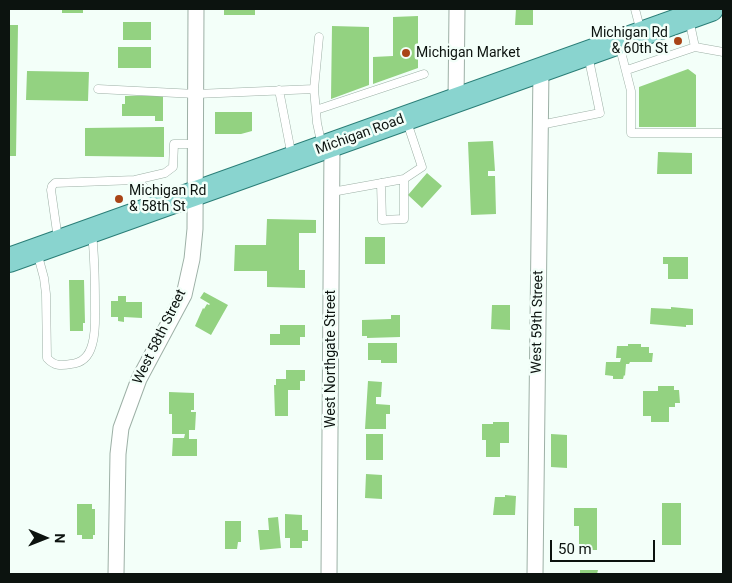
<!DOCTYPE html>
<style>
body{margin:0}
#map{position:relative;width:732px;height:583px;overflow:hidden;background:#f3fff9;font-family:Roboto,sans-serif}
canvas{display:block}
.frame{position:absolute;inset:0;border:10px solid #0c130f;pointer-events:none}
.north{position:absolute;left:20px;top:513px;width:50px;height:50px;-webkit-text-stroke:4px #f3fff9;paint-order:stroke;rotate:91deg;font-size:14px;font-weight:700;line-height:20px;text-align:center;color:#0c130f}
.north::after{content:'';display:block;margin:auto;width:18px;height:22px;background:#0c130f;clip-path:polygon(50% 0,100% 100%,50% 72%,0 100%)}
.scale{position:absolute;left:550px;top:540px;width:105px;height:22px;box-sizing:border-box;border:2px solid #0c130f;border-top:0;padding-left:6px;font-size:15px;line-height:18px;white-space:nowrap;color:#0c130f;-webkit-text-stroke:4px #f3fff9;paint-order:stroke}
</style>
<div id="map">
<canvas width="732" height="583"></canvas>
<div class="frame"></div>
<div class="north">N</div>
<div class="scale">50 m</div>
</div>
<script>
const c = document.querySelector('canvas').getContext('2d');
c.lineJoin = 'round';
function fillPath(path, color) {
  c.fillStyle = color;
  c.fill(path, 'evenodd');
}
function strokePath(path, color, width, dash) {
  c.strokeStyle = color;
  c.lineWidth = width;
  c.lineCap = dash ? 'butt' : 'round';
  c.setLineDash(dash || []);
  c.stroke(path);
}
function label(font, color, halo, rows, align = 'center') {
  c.font = font + ' Roboto,sans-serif';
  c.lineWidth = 5;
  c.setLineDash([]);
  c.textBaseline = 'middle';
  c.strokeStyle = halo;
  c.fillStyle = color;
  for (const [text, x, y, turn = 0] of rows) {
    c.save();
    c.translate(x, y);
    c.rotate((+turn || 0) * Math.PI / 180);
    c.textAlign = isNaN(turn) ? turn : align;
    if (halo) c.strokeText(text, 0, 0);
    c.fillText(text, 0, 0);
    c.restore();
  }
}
const building = new Path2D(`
 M62,9h21v4h-21z
 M224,9h31v6h-31z
 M516,9h17v16h-18z
 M418,16v52l-45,16v-27l20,-1v-39z
 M123,22h28v18h-28z
 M9,25h9l-2,131h-7z
 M332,26l37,1v58l-38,14z
 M118,47h33v21h-33z
 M688,69l8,6v52h-57v-40z
 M27,71l62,1 -1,29 -62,-1z
 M155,95h8v26h-8v-5h-33v-12h3v-8z
 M215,112h37v19l-11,3h-26z
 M161,127h3v30l-79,-1v-28z
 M493,141l2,30h-7v5h7l1,38 -25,1 -3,-73z
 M658,152l34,1v21h-35z
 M427,173l15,13 -20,22 -14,-13z
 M267,219l49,1v13h-17v37h6v18l-38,-1v-16h-33l1,-26h31z
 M365,237h20v27h-20z
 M663,257h25v22h-20v-15h-5z
 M69,280h15l1,43h-2v8h-13z
 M204,292l24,13 -17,30 -16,-9 8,-18 1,1 3,-5 2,1 1,-1 -10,-6z
 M118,296h8v6h16v16l-18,-1v5l-6,-1v-4h-7v-16h7z
 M492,305h18v25l-19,-1z
 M671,307l22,2v16h-7v2l-36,-3 1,-16 20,1z
 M391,315h9v22l-33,1v-2h-5v-16l29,-1z
 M280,325h25v12h-5v8h-30v-11h10z
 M368,343h29v20h-16v-3h-13z
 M628,344h13v3h8v6h4l-1,9h-22l-1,2h-3l-1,12 -1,-1 -1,4h-10v-3l-8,-1 1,-13h14l1,-4h-5l1,-12h11z
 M286,370h19v11h-5v9h-12v26h-13l-1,-31h2v-6h10z
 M368,381l14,1 -1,15h-5v7l14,1v9h-4v15h-21z
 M658,386h16v4h5l1,13h-5v4h-6v15h-18v-6h-8v-25h15z
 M169,392l25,1v17h-3v2h5l-1,18h-6v9h8v17h-25l1,-18h11l1,-4h-13v-20h-3z
 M493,422h16v21h-9v14h-14v-17h-4v-16h11z
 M366,434h17v26h-17z
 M551,434l16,1v33l-16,-1z
 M366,474l16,1v24l-17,-1z
 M505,495l11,1 -1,19h-22l2,-18h10z
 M662,503h19v42h-19z
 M77,504h15v5h3v26h-2v4h-11v-4h-5z
 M574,508h23v42h-18v-24h-5z
 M285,514l17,1v15h6v11h-6v7h-12v-10h-5z
 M278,517l3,31 -21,2 -2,-20h11l-1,-12z
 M225,521h16v21h-3l-1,7h-12z
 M580,570h18l-1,4h-17z`);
const service = new Path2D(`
 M635,9l6,23
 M689,19l6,28
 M319,37l-5,52 3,34 5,23
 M619,44l12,47v42h92
 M627,70l68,-23 28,5
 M98,89l98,5 118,-5
 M279,90l13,67
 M316,110l108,-36
 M540,125l60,-12 -12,-58
 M135,180l30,-7 8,-6 1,-23h21
 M381,183l1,37 22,-1v-40
 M332,192l72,-13 18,-12 -15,-45
 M58,239l-7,-49 1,-4 3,-3 80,-3 9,7 6,19
 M37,252l7,26 2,16 1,64c7,8 14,8 24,6 11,-1 18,-8 21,-19 4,-12 3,-25 3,-38 0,-24 0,-48 -3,-73`);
const minor = new Path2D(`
 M456,101l1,-92
 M116,574l2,-120 3,-26 18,-49 45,-84 8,-36 3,-30 1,-220
 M329,574l3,-429
 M535,574l6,-505`);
const primary = new Path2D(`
 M9,260l702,-251`);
const markers = [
 [678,41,5,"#a94417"],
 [406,53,5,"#a94417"],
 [119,199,5,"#a94417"]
];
const poiNames = [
 ["Michigan Rd",668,33,"right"],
 ["& 60th St",668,49,"right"],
 ["Michigan Market",416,53],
 ["Michigan Rd",129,191],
 ["& 58th St",129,207]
];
const streetNames = [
 ["Michigan Road",360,135,-20],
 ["West 59th Street",538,322,-89],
 ["West 58th Street",160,337,-64],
 ["West Northgate Street",331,359,-90]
];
fillPath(building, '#93d281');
strokePath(service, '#9db0a6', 9);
strokePath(minor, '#9db0a6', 17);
strokePath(primary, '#2a7e77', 26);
strokePath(service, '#fff', 8);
strokePath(minor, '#fff', 15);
strokePath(primary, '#89d4cf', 24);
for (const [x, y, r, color] of markers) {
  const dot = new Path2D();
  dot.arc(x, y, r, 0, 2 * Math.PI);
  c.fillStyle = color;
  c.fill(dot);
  strokePath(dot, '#f3fff9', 2);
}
label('14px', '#0c130f', '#f3fff9', poiNames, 'left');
label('14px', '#0c130f', '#f3fff9', streetNames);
</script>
